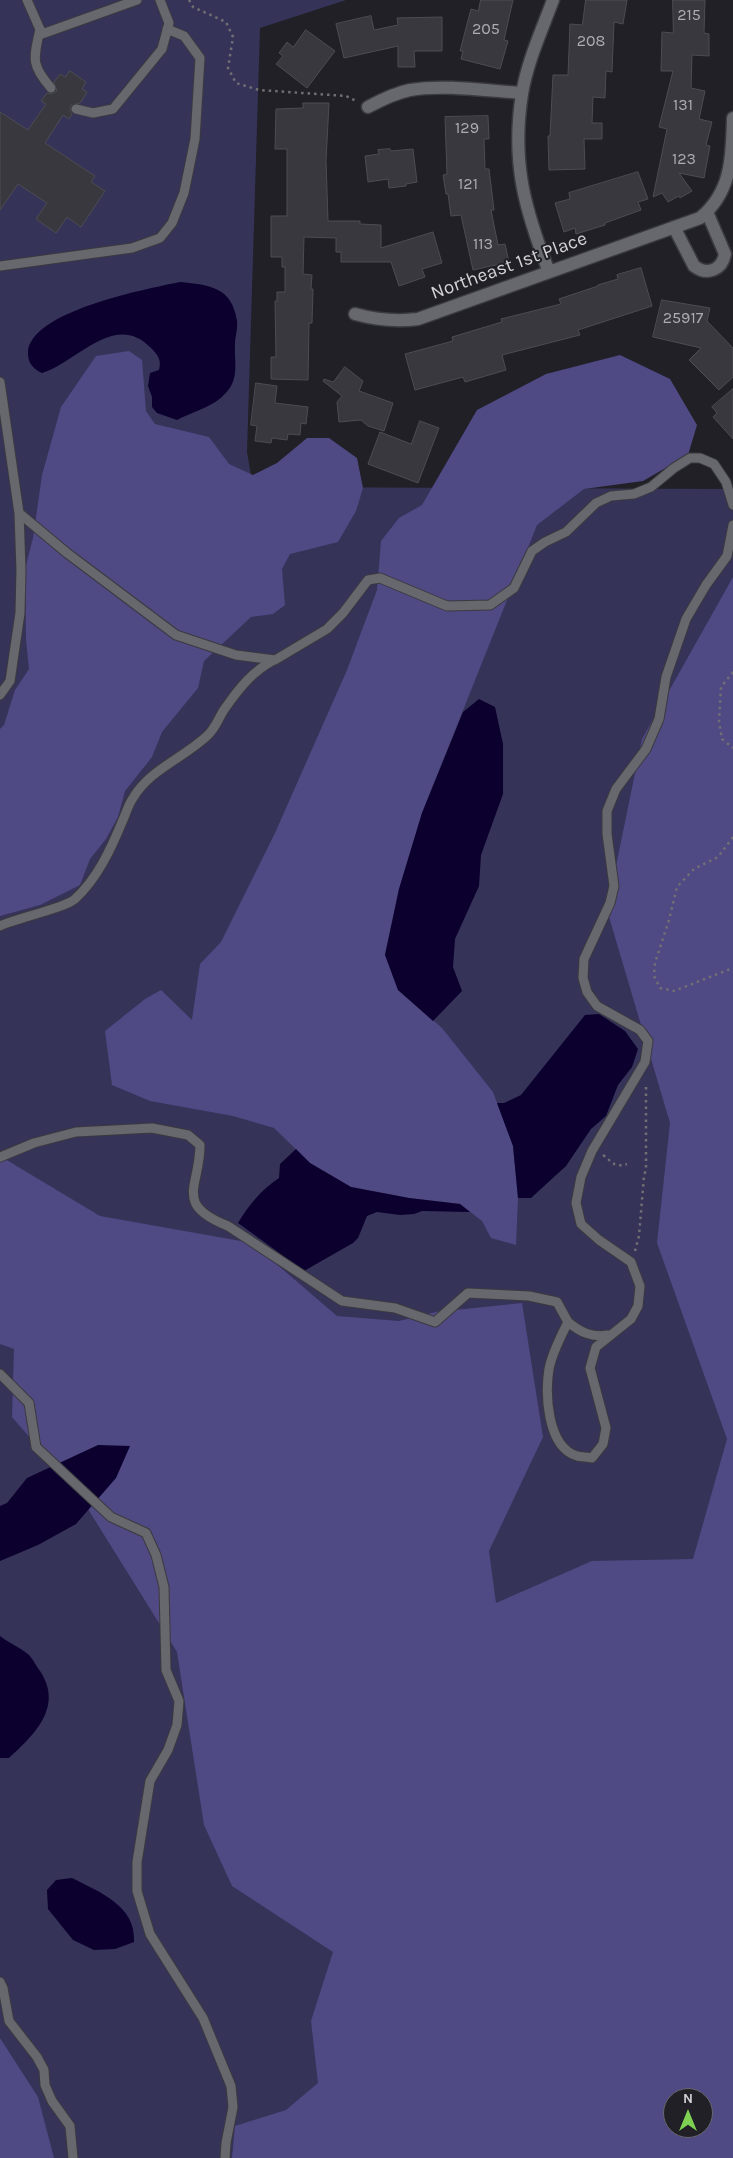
<!DOCTYPE html>
<style>
body{margin:0}
#map{position:relative;width:733px;height:2158px;overflow:hidden;background:#202026;font-family:Karla,sans-serif}
canvas{display:block}
.north{position:absolute;left:663px;top:2088px;width:50px;height:50px;box-sizing:border-box;background:#202026;border:1px solid #68686d;border-radius:50%;rotate:0deg;font-size:14px;font-weight:700;line-height:20px;text-align:center;color:#d3d3d7}
.north::after{content:'';display:block;margin:auto;width:18px;height:22px;background:#7ed153;clip-path:polygon(50% 0,100% 100%,50% 72%,0 100%)}
</style>
<div id="map">
<canvas width="733" height="2158"></canvas>
<div class="north">N</div>
</div>
<script>
const c = document.querySelector('canvas').getContext('2d');
c.lineJoin = 'round';
function fillPath(path, color) {
  c.fillStyle = color;
  c.fill(path, 'evenodd');
}
function strokePath(path, color, width, dash) {
  c.strokeStyle = color;
  c.lineWidth = width;
  c.lineCap = dash ? 'butt' : 'round';
  c.setLineDash(dash || []);
  c.stroke(path);
}
function label(font, color, halo, rows, align = 'center') {
  c.font = font + ' Karla,sans-serif';
  c.lineWidth = 4;
  c.setLineDash([]);
  c.textBaseline = 'middle';
  c.strokeStyle = halo;
  c.fillStyle = color;
  for (const [text, x, y, turn = 0] of rows) {
    c.save();
    c.translate(x, y);
    c.rotate((+turn || 0) * Math.PI / 180);
    c.textAlign = isNaN(turn) ? turn : align;
    if (halo) c.strokeText(text, 0, 0);
    c.fillText(text, 0, 0);
    c.restore();
  }
}
const green = new Path2D(`
 M0,0h346l-86,28 -13,424 6,35 480,2v1669h-733zM673,2098h30v30h-30z`);
const forest = new Path2D(`
 M129,351l13,9 4,51 9,13 54,13 20,27 24,11 24,-12 30,-25h22l28,20 6,30 -7,23 -18,31 -48,12 -8,15 3,36 -12,9 -22,3 -47,44 -6,27 -36,44 -10,25 -27,34 -7,26 -12,22 -16,20 -10,26 -40,20 -40,11v-187l4,-4 11,-35 14,-21 -3,-30 -1,-70 8,-31 9,-63 19,-68 35,-51z
 M620,355l50,24 27,46 -9,30 -45,26 -59,8 -47,36 -115,288 -23,76 -14,65 13,36 44,38 51,64 20,54 5,52 -2,47 -25,-7 -9,-17 -22,-17 -51,-6 -58,-11 -41,-24 -36,-35 -41,-12 -83,-15 -38,-16 -7,-54 40,-32 16,-9 31,30 8,-56 21,-22 54,-109 72,-163 30,-80 4,-49 18,-23 23,-13 55,-95 69,-36z
 M733,577v1581h-501l3,-32 51,-16 32,-27 -7,-62 22,-69 -101,-66 -28,-61 -27,-173 -99,-159 -66,-76 2,-68 -14,-5v-188l100,60 152,27 85,73 62,5 37,-9 86,-9 21,134 -54,114 7,52 96,-42 101,-2 34,-120 -70,-196 13,-120 -63,-213 35,-171zM673,2098h30v30h-30z
 M0,2038l38,59 16,61h-54z`);
const water = new Path2D(`
 M180,282c30,3 52,5 57,39 1,8 -2,16 -2,23 -1,15 4,32 -6,45 -13,18 -33,21 -52,31l-20,-7 -5,-6v-10l-4,-11 2,-13 9,-3c3,-11 -2,-16 -9,-23 -36,-36 -74,16 -108,26 -9,-4 -14,-10 -14,-20 1,-42 119,-64 152,-71z
 M479,699l16,8 8,37v50l-22,61 -2,31 -24,53 -2,28 9,24 -29,30 -35,-31 -13,-35 14,-66 23,-76 41,-101z
 M599,1014l26,17 13,18 -6,18 -14,18 -12,31 -15,13 -25,37 -35,32h-13l-5,-52 -16,-43h7l17,-8 64,-80z
 M296,1149l14,14 41,24 58,11 51,6 10,8 -48,-1 -8,3 -14,1 -23,-3 -10,4 -9,22 -5,5 -49,28 -66,-48c10,-17 24,-34 41,-45l1,-14z
 M98,1445l32,1 -14,32 -40,46 -38,21 -38,16v-55l7,-3 20,-25z
 M0,1636c9,7 21,12 29,19 4,4 7,11 11,16 24,36 -6,64 -31,87h-9z
 M72,1878c27,14 64,27 62,64l-19,7 -21,1 -21,-10 -25,-31 -1,-19 9,-10z`);
const building = new Path2D(`
 M481,0h32l-9,40 4,1 -8,28 -39,-10 2,-8h-3l11,-42 7,2z
 M586,0h41l-4,24 -9,-2 -2,50 -6,-1 -1,27 -12,-1 -1,26h10v16h-18l1,30 -36,1 -1,-34h2l3,-61h15l2,-51 12,1z
 M673,0h32l-1,33 5,1v22l-17,-1 -1,33 14,3 -6,28 13,3 -6,23 4,1 -6,32 -25,-5 13,18 -12,7 -1,-2 -11,6 -6,-9 -9,4 14,-68 -8,-2 14,-56h-12l1,-39 11,1z
 M371,16l3,14 24,-5 -1,-7 45,-1v34h-28l1,16h-17v-21l-54,12 -8,-34z
 M306,30l29,21 -28,37 -31,-24 7,-8 -4,-3 8,-11 6,5z
 M70,71l16,11 -4,7 5,3 -7,11 -9,2 -1,5 2,4 -3,5 -6,-4 -18,28 50,33 -4,6 14,9 -24,36 -14,-10 -11,16 -20,-14 11,-16 -29,-19 -18,26v-98l28,18 18,-26 -5,-3 6,-8 5,1 5,-3 -3,-9 6,-8 5,3z
 M303,103h26l-3,58 2,60h32v3l21,1v23l52,-16 9,31 -20,6 3,8 -26,9 -8,-24h-50v-10h-5v-14l-32,-1 -1,37 9,1 -1,14h2l-1,34h-3l-1,57 -37,-1v-22h5l-1,-56h2v-9h8v-25h-3v-10h-11v-41h16v-67h-12l1,-40 27,-1z
 M488,116l1,23h-5l1,30h4l5,41h-3l7,35 7,-1 4,18 -36,8 -12,-55 -10,1 -3,-22h-2l-3,-19 4,-1 -2,-57z
 M390,149l1,2 22,-2 4,33 -11,2v2l-17,2 -1,-9 -20,3 -3,-26 14,-2 -1,-4z
 M638,172l10,27 -10,3 3,8 -36,13v2l-29,9 -1,-6 -11,4 -9,-29 15,-4 -1,-6z
 M641,268l11,38 -74,24 2,5 -78,20 4,15 -41,12 -2,-5 -48,13 -10,-36 48,-13 -1,-4 50,-15 -1,-3 60,-15 -2,-5 39,-13v-1l20,-6 -1,-4z
 M662,300l48,8 -3,13 26,27v29l-14,13 -30,-30 12,-12 -48,-11z
 M345,367l18,14 -4,10 34,12 -9,28 -16,-5 -7,-6 -22,2 -2,-20 5,-6 -19,-15 1,-2 9,3z
 M256,383l21,3 -2,17 33,4 -2,17 -5,-1 -1,12 -12,-1 -1,6 -15,-2 -1,5 -16,-2 2,-15 -6,-1z
 M733,389v50l-20,-22 4,-4 -5,-6z
 M420,421l19,7 -21,55 -50,-19 12,-32 31,12z`);
const path = new Path2D(`
 M189,0l4,7 33,15 7,15 -5,31 8,15 23,7 87,6 10,5
 M733,672l-12,15 -2,35 3,17 11,9
 M733,837l-15,20 -24,12 -17,18 -8,33 -14,43 -1,13 6,12 14,3 59,-23
 M603,1155c10,7 10,13 24,9
 M635,1251l4,-15 5,-60 2,-7v-86`);
const service = new Path2D(`
 M27,0l15,34 95,-34
 M40,29c-6,29 -10,35 11,59
 M76,109l17,4 20,-4 49,-60 7,-26 -9,-23
 M0,266l132,-18 28,-10 12,-15 12,-30 11,-54 5,-81 -16,-22 -17,-7
 M0,382l19,131 48,40 109,82 60,20 39,5 52,-31 16,-16 25,-33 12,-2 67,28 43,-1 24,-17 18,-37 13,-9 21,-10 30,-29 15,-7 23,-2 17,-7 23,-19 16,-10h10l14,6 12,18 7,23
 M0,695l10,-14 10,-68 1,-43 -2,-57
 M0,926c17,-8 65,-18 75,-27 22,-20 36,-50 47,-77 4,-8 6,-17 11,-24 17,-29 51,-40 75,-63 9,-9 11,-19 18,-28 14,-20 27,-36 48,-47
 M0,1157l34,-14 42,-11 76,-4 36,7 12,10c0,42 -27,59 28,81l114,75 53,7 40,14 33,-29 61,3 28,6 11,20c-7,14 -16,31 -19,47 -4,25 -2,78 28,87 5,1 11,1 15,2l11,-14 3,-16 -16,-60 6,-21 35,-28 7,-13 2,-20 -9,-24 -32,-22 -18,-16 -5,-21 5,-26 11,-26 53,-89 3,-21 -8,-11 -43,-24 -10,-14 -4,-14 1,-19 26,-56 4,-17 -7,-52v-23l9,-22 30,-40 13,-30 7,-42 20,-58 20,-34 21,-29 6,-31
 M568,1322c12,10 24,16 40,13
 M0,1374l29,29 7,44 75,70 35,16 10,22 8,32 2,83 13,31 -2,24 -9,25 -18,31 -13,81v29l13,43 53,84 28,68 2,21 -7,36 -1,15
 M0,1982l3,6 6,33 28,36 7,13 1,15 7,16 18,25 3,32`);
const minor = new Path2D(`
 M368,107c13,-7 27,-14 42,-17 33,-6 79,1 112,3
 M674,227l20,39c13,10 28,4 31,-12l-18,-42
 M549,272c-24,-62 -38,-110 -27,-178 5,-32 20,-64 31,-94
 M355,314c22,6 40,8 63,5l282,-101c32,-26 32,-62 33,-100`);
const numberNames = [
 ["215",689,15],
 ["205",486,29],
 ["208",591,41],
 ["131",683,105],
 ["129",467,128],
 ["123",684,159],
 ["121",468,184],
 ["113",483,244],
 ["25917",683,318]
];
const streetNames = [
 ["Northeast 1st Place",509,266,-20]
];
fillPath(green, '#363359');
fillPath(forest, '#4f4984');
fillPath(water, '#0c002e');
fillPath(building, '#38383e');
strokePath(building, '#4c4c53', 1);
strokePath(service, '#3a3a3f', 11);
strokePath(minor, '#3a3a3f', 15);
strokePath(path, '#6f6f74', 2.5, [2.5, 4]);
strokePath(service, '#67676e', 9);
strokePath(minor, '#67676e', 12);
label('16px', '#acacb1', null, numberNames);
label('19px', '#d3d3d7', '#202026', streetNames);
</script>
